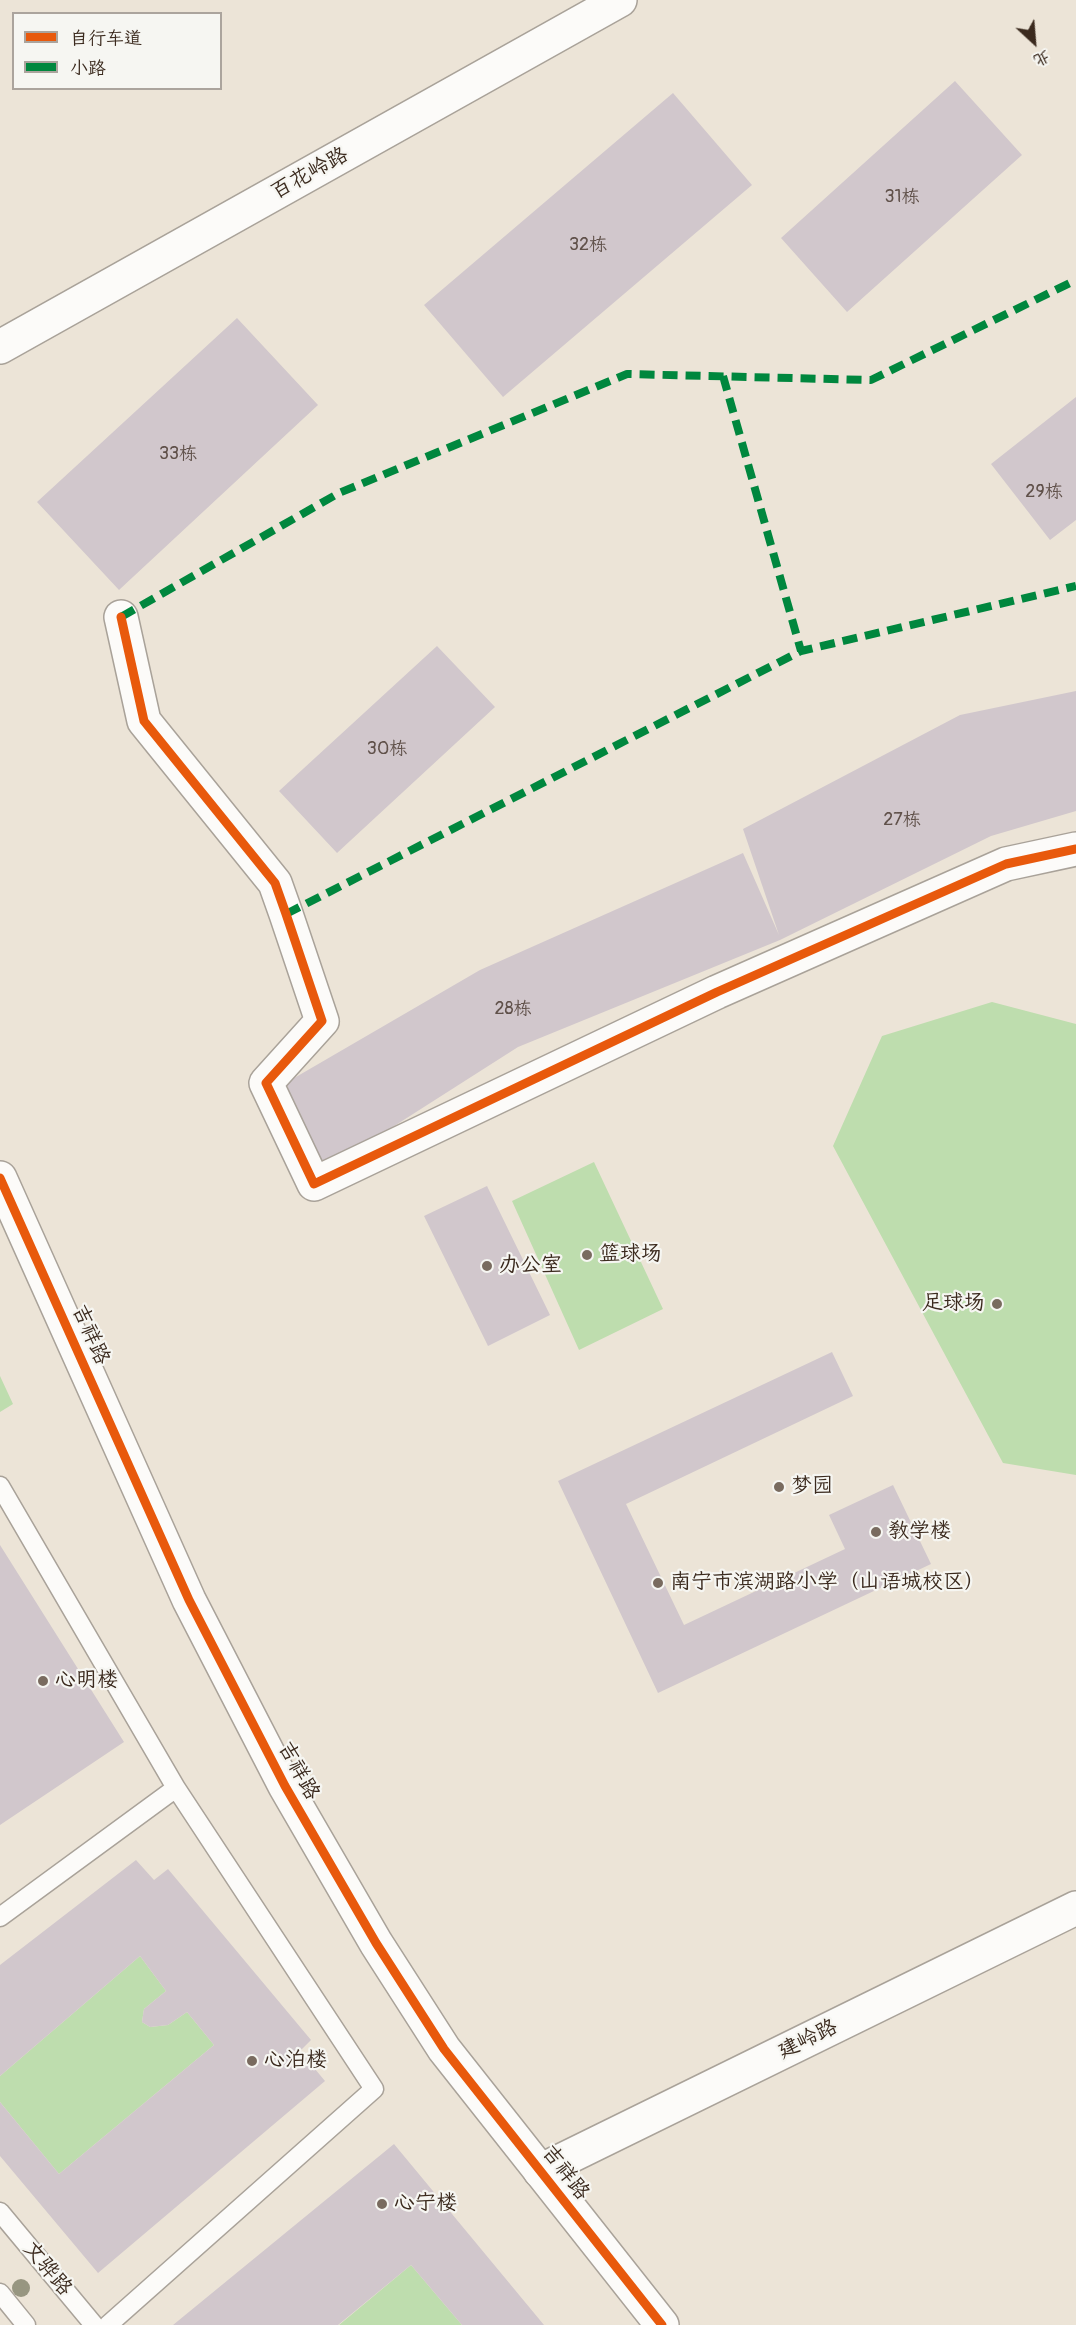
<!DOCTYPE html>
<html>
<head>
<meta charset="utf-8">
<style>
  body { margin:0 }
  #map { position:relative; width:1076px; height:2325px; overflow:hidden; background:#ece4d7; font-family:Pangolin,"LXGW WenKai TC",sans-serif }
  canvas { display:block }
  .legend { position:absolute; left:12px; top:12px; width:210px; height:78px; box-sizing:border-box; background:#f6f6f2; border:2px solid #aba49d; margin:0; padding:8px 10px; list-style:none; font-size:18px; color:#3b2a1e }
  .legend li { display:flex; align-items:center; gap:12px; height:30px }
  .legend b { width:30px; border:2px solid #aba49d }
  .north { position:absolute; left:1004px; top:12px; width:60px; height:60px; -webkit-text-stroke:4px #f6f6f2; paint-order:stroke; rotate:154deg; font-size:16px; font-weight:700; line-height:24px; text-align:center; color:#3b2a1e }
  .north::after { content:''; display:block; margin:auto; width:21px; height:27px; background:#3b2a1e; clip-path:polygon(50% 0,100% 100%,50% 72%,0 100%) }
</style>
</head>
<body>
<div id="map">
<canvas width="1076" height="2325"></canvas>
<ul class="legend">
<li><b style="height:8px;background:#e8590c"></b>自行车道</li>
<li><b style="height:8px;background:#00873e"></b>小路</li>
</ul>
<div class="north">北</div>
</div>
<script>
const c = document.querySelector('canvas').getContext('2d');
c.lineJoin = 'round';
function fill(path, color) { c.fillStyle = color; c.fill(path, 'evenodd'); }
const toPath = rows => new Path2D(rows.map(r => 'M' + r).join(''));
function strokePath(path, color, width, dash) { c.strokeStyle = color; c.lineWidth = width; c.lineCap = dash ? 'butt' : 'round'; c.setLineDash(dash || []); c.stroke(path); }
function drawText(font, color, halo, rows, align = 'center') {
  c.font = font + ' Pangolin,"LXGW WenKai TC",sans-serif'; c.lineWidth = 4.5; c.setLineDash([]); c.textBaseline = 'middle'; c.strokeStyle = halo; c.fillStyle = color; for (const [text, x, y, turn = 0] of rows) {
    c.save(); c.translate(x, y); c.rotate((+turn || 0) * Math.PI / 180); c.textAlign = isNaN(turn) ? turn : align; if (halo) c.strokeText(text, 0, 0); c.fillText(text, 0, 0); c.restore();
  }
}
const green = toPath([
  [992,1002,1076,1024,1076,1475,1003,1463,833,1146,882,1036],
  [594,1162,663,1309,579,1350,512,1201],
  [0,1376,13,1404,0,1412],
  [140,1956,166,1991,144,2009,142,2022,150,2027,168,2025,187,2012,214,2045,59,2174,0,2102,0,2076],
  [411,2265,462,2325,339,2325]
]);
const building = toPath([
  [955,81,1022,155,847,312,781,238],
  [673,93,752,185,503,397,424,305],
  [237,318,318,405,119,590,37,502],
  [1076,397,1076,520,1050,540,991,464],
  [437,646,495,707,337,853,279,791],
  [1076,691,1076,811,991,836,780,940,518,1047,319,1174,277,1088,480,970,743,853,779,935,743,829,960,715],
  [487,1186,550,1315,488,1346,424,1216],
  [832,1352,853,1396,626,1504,684,1625,845,1549,829,1515,893,1485,931,1564,658,1693,558,1481],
  [0,1545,124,1742,0,1825],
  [136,1860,154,1880,168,1869,311,2040,300,2051,325,2081,98,2273,0,2156,0,2102,59,2174,214,2045,187,2012,168,2025,150,2027,142,2022,144,2009,166,1991,140,1956,0,2076,0,1965],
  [394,2144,544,2325,462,2325,411,2265,338,2325,173,2325]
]);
const lane = toPath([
  [0,1486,176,1788],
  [0,1917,176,1788,374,2089,108,2325],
  [0,2212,94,2325],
  [0,2293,26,2325]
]);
const street = toPath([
  [121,617,144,721,275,883,286,914,322,1021,266,1083,314,1184,717,992,1006,864,1076,849],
  [540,2171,1076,1908]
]);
const secondary = toPath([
  [0,347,620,0],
  [0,1178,189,1600,285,1786,376,1943,444,2049,662,2325]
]);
const quiet = toPath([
  [723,376,801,651],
  [121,617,339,493,627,374,871,380,1076,280],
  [286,914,801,651,1076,586]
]);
const cycleway = toPath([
  [121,617,144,721,275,883,286,914,322,1021,266,1083,314,1184,717,992,1006,864,1076,849],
  [0,1178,189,1600,285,1786,376,1943,444,2049,662,2325]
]);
const trees = [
  [21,2288]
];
const markers = [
  [587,1255,6,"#796b5f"],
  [487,1266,6,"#796b5f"],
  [997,1304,6,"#796b5f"],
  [779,1487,6,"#796b5f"],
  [876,1532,6,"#796b5f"],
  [658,1583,6,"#796b5f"],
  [43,1681,6,"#796b5f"],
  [252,2061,6,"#796b5f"],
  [382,2204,6,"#796b5f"]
];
const numberNames = [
  ["31栋",902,197],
  ["32栋",588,245],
  ["33栋",178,454],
  ["29栋",1044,492],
  ["30栋",387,749],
  ["27栋",902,820],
  ["28栋",513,1009]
];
const streetNames = [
  ["百花岭路",310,174,-29],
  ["吉祥路",90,1335,66],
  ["吉祥路",298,1771,61],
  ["建岭路",808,2040,-26],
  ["吉祥路",565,2173,52],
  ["文骅路",47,2269,50]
];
const poiNames = [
  ["篮球场",599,1255],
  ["办公室",499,1266],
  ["足球场",985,1304,"right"],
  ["梦园",791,1487],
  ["教学楼",888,1532],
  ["南宁市滨湖路小学（山语城校区）",670,1583],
  ["心明楼",55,1681],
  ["心泊楼",264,2061],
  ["心宁楼",394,2204]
];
fill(green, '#beddae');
fill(building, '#d1c7cc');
strokePath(lane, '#a9a299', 21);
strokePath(street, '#a9a299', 36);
strokePath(secondary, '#a9a299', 36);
strokePath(lane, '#fcfbf9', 18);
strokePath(street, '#fcfbf9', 33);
strokePath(secondary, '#fcfbf9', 33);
strokePath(quiet, '#00873e', 8, [15, 8]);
strokePath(cycleway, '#e8590c', 9);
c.fillStyle = '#979681';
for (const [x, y] of trees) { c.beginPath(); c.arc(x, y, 9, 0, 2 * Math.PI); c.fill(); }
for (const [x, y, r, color] of markers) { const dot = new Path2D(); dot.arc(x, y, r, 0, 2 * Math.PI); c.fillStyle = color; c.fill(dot); strokePath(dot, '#f6f6f2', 2); }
drawText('18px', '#60514a', null, numberNames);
drawText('21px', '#3b2a1e', '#f6f6f2', streetNames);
drawText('21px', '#3b2a1e', '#f6f6f2', poiNames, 'left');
</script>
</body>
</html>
